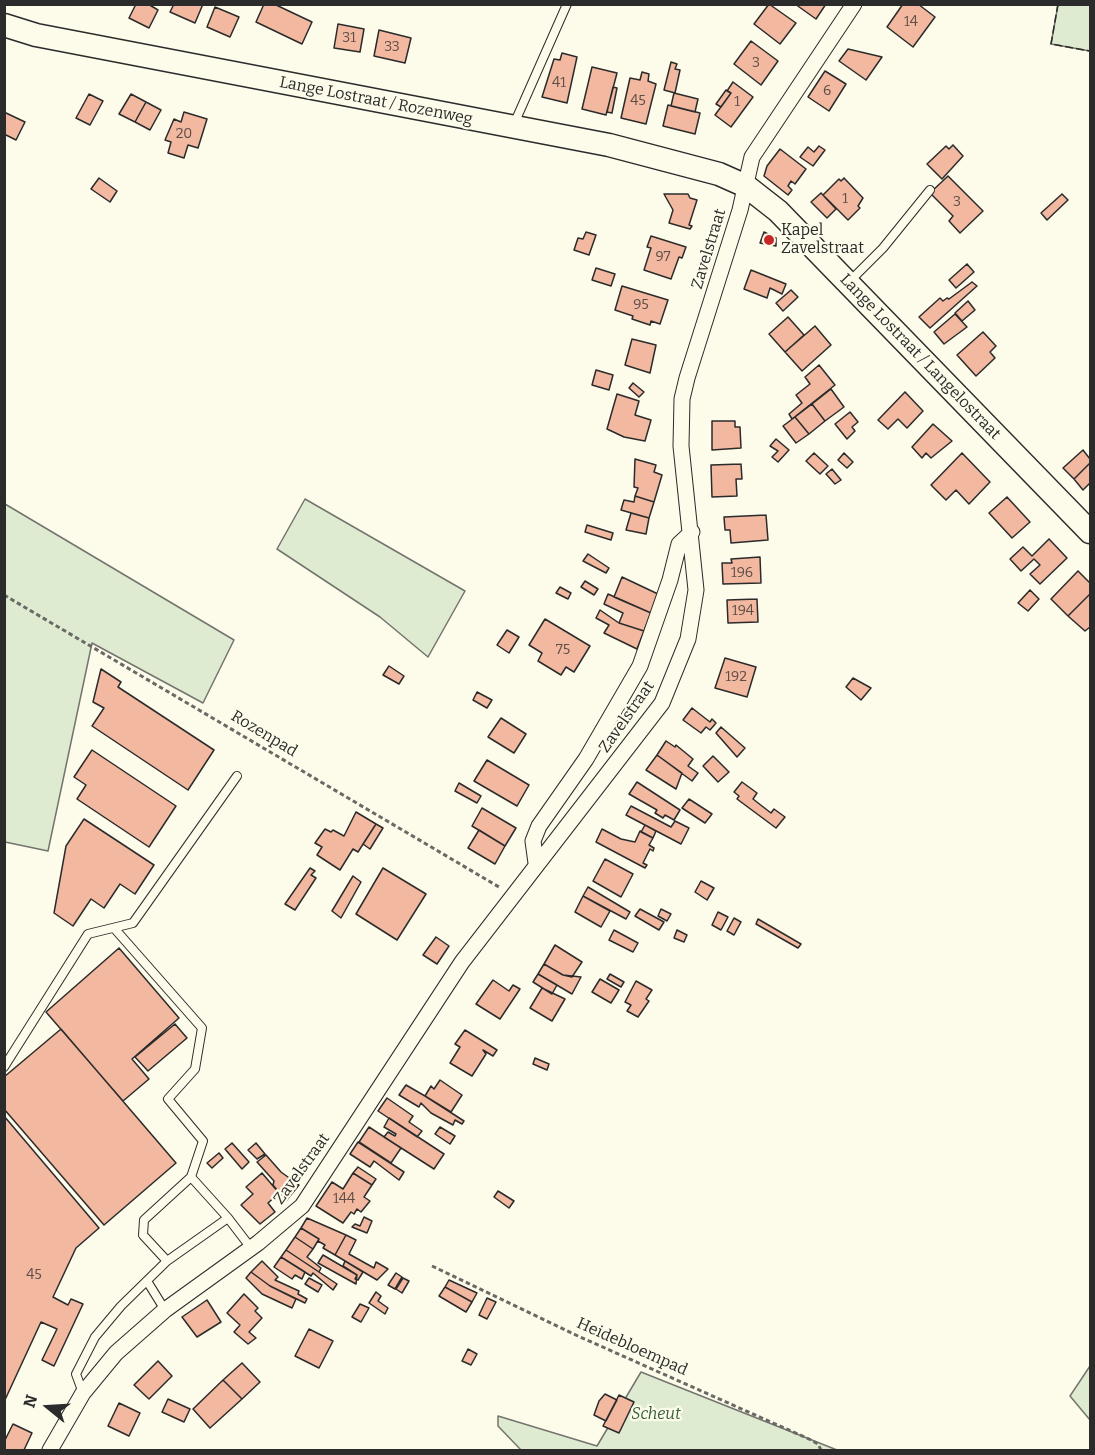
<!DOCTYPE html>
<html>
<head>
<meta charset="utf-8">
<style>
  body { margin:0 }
  #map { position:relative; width:1095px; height:1455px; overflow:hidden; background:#fdfbea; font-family:Bitter,serif }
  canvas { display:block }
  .frame { position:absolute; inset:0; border:6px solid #2b2b2b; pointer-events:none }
  .north { position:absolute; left:18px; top:1377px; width:60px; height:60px; -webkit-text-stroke:4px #fdfbea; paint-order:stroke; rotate:288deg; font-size:16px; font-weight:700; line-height:24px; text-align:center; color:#2b2b2b }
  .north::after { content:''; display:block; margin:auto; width:21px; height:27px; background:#2b2b2b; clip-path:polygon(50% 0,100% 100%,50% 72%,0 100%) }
</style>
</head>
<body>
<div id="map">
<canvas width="1095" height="1455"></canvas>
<div class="frame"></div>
<div class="north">N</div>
</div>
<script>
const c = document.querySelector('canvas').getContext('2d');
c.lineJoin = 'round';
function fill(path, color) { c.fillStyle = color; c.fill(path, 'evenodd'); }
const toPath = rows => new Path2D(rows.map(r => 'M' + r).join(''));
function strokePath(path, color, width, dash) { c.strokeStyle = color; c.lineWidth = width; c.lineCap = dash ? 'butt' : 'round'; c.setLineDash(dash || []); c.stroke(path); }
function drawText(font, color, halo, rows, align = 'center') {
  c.font = font + ' Bitter,serif'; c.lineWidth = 4.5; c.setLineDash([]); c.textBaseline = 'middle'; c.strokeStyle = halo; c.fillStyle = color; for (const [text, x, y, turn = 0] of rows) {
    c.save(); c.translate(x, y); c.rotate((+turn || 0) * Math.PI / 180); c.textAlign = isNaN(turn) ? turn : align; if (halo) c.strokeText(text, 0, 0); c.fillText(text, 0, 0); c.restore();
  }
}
const green = toPath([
  [1058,5,1090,5,1090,51,1051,44,1058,5],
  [305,499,465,591,428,657,380,617,277,549,305,499],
  [5,504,234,640,203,703,92,643,48,851,5,842,5,504],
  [1090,1366,1090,1420,1070,1396,1090,1366],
  [641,1372,837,1450,521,1450,498,1426,498,1416,597,1446,641,1372]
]);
const building = toPath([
  [136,4,148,4,158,10,149,28,129,18,136,4],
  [174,4,203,4,195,23,170,12,174,4],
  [264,4,274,4,312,22,302,44,256,22,264,4],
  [769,4,796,23,780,44,754,24,769,4],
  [795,4,826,4,816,19,795,4],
  [903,4,918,4,935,17,913,47,887,27,903,4],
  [215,7,239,17,230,37,207,27,215,7],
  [338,24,364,29,360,52,334,48,338,24],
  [379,30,411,38,405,63,374,56,379,30],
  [751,41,778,61,761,85,734,64,751,41],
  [848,49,882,57,866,80,839,61,848,49],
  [562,53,577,57,567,103,542,97,554,59,560,60,562,53],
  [671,62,677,64,675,69,680,70,675,93,664,90,671,62],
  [592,67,617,73,606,115,582,109,592,67],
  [825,71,846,84,829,111,808,97,825,71],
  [642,72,649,74,648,81,656,84,646,124,621,118,630,78,640,80,642,72],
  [733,82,753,97,731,127,715,115,731,93,727,91,733,82],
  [613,87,617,88,612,113,607,112,613,87],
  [726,90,731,93,721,107,716,104,726,90],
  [674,93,698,99,695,112,671,106,674,93],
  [89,94,103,101,90,125,76,118,89,94],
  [131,94,146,102,135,122,119,114,131,94],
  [146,102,161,110,150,130,135,122,146,102],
  [668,105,700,113,695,134,663,126,668,105],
  [4,112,25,122,16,140,4,134,4,112],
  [184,112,207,119,198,148,188,145,184,158,168,153,171,142,165,140,174,119,181,122,184,112],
  [953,145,963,156,942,179,927,164,946,146,949,149,953,145],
  [819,146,825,150,813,166,800,157,808,147,814,152,819,146],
  [780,149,806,169,795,184,791,181,788,186,792,190,788,195,764,176,767,166,780,149],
  [948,176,983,211,960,233,949,221,953,216,930,193,948,176],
  [99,178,117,191,110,202,91,189,99,178],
  [844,178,863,198,858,206,860,208,848,220,823,195,839,179,841,181,844,178],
  [821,193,836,209,827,218,811,202,821,193],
  [664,194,688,194,690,198,697,200,689,225,692,226,690,229,669,223,673,210,664,194],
  [1062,194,1068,200,1047,220,1041,213,1062,194],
  [586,232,596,235,589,255,574,250,578,238,583,239,586,232],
  [764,232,776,238,776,246,760,243,764,232],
  [651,236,686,247,682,258,679,257,671,279,644,270,651,248,647,247,651,236],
  [967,264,974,272,956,288,949,280,967,264],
  [596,268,615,274,611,286,592,280,596,268],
  [751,270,786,284,782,294,770,288,767,298,744,289,751,270],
  [972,282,977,286,930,328,919,317,940,298,943,301,947,298,949,299,972,282],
  [622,286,668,300,660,324,651,321,650,325,632,319,633,316,615,310,622,286],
  [791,290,798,297,783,311,776,303,791,290],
  [968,301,975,310,962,321,955,313,968,301],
  [955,314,967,327,944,344,934,332,955,314],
  [788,317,804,335,785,352,769,334,788,317],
  [815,326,831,345,802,371,785,352,815,326],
  [983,332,996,346,990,352,995,358,976,376,957,355,983,332],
  [632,339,656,345,650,373,625,365,632,339],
  [819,365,835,385,792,419,789,414,802,403,796,395,810,384,805,377,819,365],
  [596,370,613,375,609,390,592,385,596,370],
  [633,383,644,392,639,397,629,388,633,383],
  [831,389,844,407,825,421,812,404,831,389],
  [905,392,923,411,907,428,898,419,888,429,878,420,905,392],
  [617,394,639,401,635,415,651,420,645,441,624,437,607,429,617,394],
  [812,404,825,421,809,434,795,417,812,404],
  [850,412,858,422,852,427,855,431,847,439,835,424,850,412],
  [795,417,809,434,796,443,783,426,795,417],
  [712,421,735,421,735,427,740,427,741,448,712,450,712,421],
  [933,424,952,441,931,458,926,453,922,458,912,447,933,424],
  [776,439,789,450,778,462,772,457,778,451,770,446,776,439],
  [1083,450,1090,459,1090,463,1074,479,1063,468,1083,450],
  [814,453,828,466,820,474,806,461,814,453],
  [844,453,853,462,847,468,838,460,844,453],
  [962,453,990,482,969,504,956,490,946,500,931,485,962,453],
  [635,459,656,465,654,472,662,475,654,502,635,496,638,488,634,487,635,459],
  [1090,463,1090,483,1083,490,1074,479,1090,463],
  [741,464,742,479,736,479,737,496,712,497,711,465,741,464],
  [832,469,841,480,835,484,826,474,832,469],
  [635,496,654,502,649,518,621,510,624,500,634,502,635,496],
  [1007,497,1030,522,1012,538,989,513,1007,497],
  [631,513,649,518,646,534,626,530,631,513],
  [766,515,768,540,731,543,730,530,725,530,724,517,766,515],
  [587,525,613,533,611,540,585,532,587,525],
  [1049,539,1067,558,1040,584,1030,574,1040,565,1034,559,1021,571,1010,559,1023,547,1032,556,1049,539],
  [588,554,609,568,606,573,583,561,588,554],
  [760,557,761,583,723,584,722,563,732,563,731,559,760,557],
  [1078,571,1090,583,1090,594,1068,616,1051,599,1078,571],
  [622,577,658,594,651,613,614,597,622,577],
  [585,581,598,589,594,595,581,587,585,581],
  [560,587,571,593,568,599,556,593,560,587],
  [1030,590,1039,599,1028,611,1018,603,1030,590],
  [608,594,651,613,644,631,619,623,623,613,604,604,608,594],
  [1090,594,1090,627,1085,631,1068,616,1090,594],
  [757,599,758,622,728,623,727,600,757,599],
  [600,610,619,623,644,631,637,649,604,633,609,625,596,618,600,610],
  [545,619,590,646,574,672,566,667,561,675,538,661,542,653,529,645,545,619],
  [507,630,519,637,509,653,497,645,507,630],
  [725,658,756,667,747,697,715,688,725,658],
  [389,666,404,676,399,684,383,675,389,666],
  [101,669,121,682,118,687,214,750,188,790,92,726,104,708,93,702,101,669],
  [853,678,871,688,861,700,846,687,853,678],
  [477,692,492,700,487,708,473,700,477,692],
  [692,708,710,722,712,719,716,723,710,730,706,727,701,733,683,720,692,708],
  [501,718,526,734,514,753,488,737,501,718],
  [721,727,745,748,737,757,716,733,721,727],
  [666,741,675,747,676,745,693,759,688,766,698,773,692,781,657,755,666,741],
  [92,750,176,806,149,847,77,799,86,785,74,777,92,750],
  [657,755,682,773,676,789,646,770,657,755],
  [713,756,729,772,718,782,703,766,713,756],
  [487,760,529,785,517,806,474,781,487,760],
  [637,782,680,810,674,820,665,815,663,818,655,813,657,810,629,794,637,782],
  [742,782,757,793,753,799,771,813,774,809,785,817,776,828,737,799,739,796,734,792,742,782],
  [459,783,481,796,477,803,455,791,459,783],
  [689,799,712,814,705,823,682,808,689,799],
  [631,806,671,827,675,821,689,828,681,844,626,815,631,806],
  [482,808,516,828,505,846,472,826,482,808],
  [356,812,376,824,358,852,353,849,340,870,317,855,322,847,315,843,325,829,331,832,333,830,344,836,356,812],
  [84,819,154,865,135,894,120,884,104,908,91,899,73,926,54,913,66,846,84,819],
  [376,824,383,828,370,849,363,844,376,824],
  [645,825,656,831,653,838,641,832,645,825],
  [602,829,621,839,635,842,640,831,653,838,649,845,654,848,653,851,650,849,643,863,647,865,645,868,596,842,602,829],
  [479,830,505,846,495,864,468,848,479,830],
  [605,859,633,874,621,897,593,881,605,859],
  [310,868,315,871,311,875,316,878,295,910,285,904,310,868],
  [383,868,426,894,397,940,356,914,383,868],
  [353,876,361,882,341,918,332,911,353,876],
  [701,881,714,888,707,900,695,892,701,881],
  [588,887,630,912,626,919,583,896,588,887],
  [583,896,610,911,601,927,575,912,583,896],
  [640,909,664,922,659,930,635,916,640,909],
  [661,909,671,914,667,921,658,916,661,909],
  [718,912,728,917,721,930,712,925,718,912],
  [734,918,741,922,734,935,727,931,734,918],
  [758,919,801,944,798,948,756,924,758,919],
  [614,930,638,943,633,952,609,940,614,930],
  [677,930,687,935,684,942,674,938,677,930],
  [436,937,449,946,437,964,423,955,436,937],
  [555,945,582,962,572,977,563,975,544,964,555,945],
  [119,948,179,1018,132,1059,149,1079,123,1101,46,1012,119,948],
  [544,964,563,975,581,977,572,994,538,974,544,964],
  [538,974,557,985,552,994,533,982,538,974],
  [610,974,624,982,621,987,607,979,610,974],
  [600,979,619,990,611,1003,592,992,600,979],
  [493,980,509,991,513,985,520,989,500,1019,476,1004,493,980],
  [636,981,652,990,646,999,649,1001,638,1017,627,1011,631,1005,625,1002,636,981],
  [542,988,565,999,552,1021,530,1008,542,988],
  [175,1024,187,1038,148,1071,135,1057,175,1024],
  [61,1029,176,1163,104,1225,4,1109,4,1077,61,1029],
  [465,1030,497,1050,493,1056,483,1050,486,1054,472,1076,450,1063,460,1047,455,1044,465,1030],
  [535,1058,549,1064,547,1070,533,1064,535,1058],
  [440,1080,462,1095,451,1112,425,1096,431,1086,434,1089,440,1080],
  [406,1085,425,1096,464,1121,462,1124,455,1120,453,1125,431,1113,421,1103,419,1107,399,1095,406,1085],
  [387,1098,413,1116,409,1122,422,1131,417,1137,378,1111,387,1098],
  [4,1116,99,1228,76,1248,53,1297,68,1305,71,1299,83,1304,54,1366,42,1360,57,1329,41,1322,4,1402,4,1116],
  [389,1118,444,1154,434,1169,384,1137,388,1132,395,1136,396,1134,384,1127,389,1118],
  [369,1127,401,1148,391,1163,359,1142,369,1127],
  [440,1127,455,1136,450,1144,435,1134,440,1127],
  [358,1142,404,1172,399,1180,374,1161,370,1167,350,1154,358,1142],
  [232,1143,249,1162,242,1169,225,1149,232,1143],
  [256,1143,265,1154,257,1159,248,1150,256,1143],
  [219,1153,223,1158,212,1168,207,1163,219,1153],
  [266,1155,281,1172,299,1185,286,1201,273,1185,274,1181,257,1162,266,1155],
  [358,1167,376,1179,372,1185,353,1173,358,1167],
  [262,1173,279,1193,268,1203,275,1212,260,1224,241,1205,253,1194,246,1187,262,1173],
  [353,1173,372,1185,364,1197,370,1201,361,1212,357,1209,354,1214,351,1212,343,1223,316,1206,332,1182,343,1189,353,1173],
  [498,1191,514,1201,509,1208,494,1197,498,1191],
  [364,1217,372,1221,367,1233,352,1227,355,1224,360,1226,364,1217],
  [307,1218,346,1235,335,1255,323,1248,325,1245,318,1241,319,1239,301,1228,307,1218],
  [301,1228,319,1239,313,1249,295,1237,301,1228],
  [346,1235,356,1240,349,1254,374,1268,376,1262,388,1269,377,1280,335,1255,346,1235],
  [295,1237,313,1249,307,1257,321,1268,319,1272,286,1250,295,1237],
  [286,1250,337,1284,333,1290,313,1273,311,1276,281,1257,286,1250],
  [323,1255,357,1275,356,1284,318,1263,323,1255],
  [281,1257,305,1272,302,1279,295,1275,292,1279,274,1267,281,1257],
  [262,1261,278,1277,275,1280,299,1291,298,1294,307,1299,305,1303,270,1286,251,1272,262,1261],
  [345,1261,363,1272,358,1280,355,1279,357,1275,343,1266,345,1261],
  [251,1272,270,1286,296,1299,292,1308,262,1294,246,1278,251,1272],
  [396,1273,402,1277,395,1289,388,1285,396,1273],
  [309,1278,322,1285,318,1292,305,1284,309,1278],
  [403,1278,409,1281,402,1293,396,1289,403,1278],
  [449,1280,477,1293,472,1302,445,1287,449,1280],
  [445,1287,472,1302,466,1312,439,1296,445,1287],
  [376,1292,381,1296,378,1301,388,1308,385,1314,369,1303,376,1292],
  [244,1294,258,1308,255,1311,262,1318,249,1332,256,1338,248,1344,234,1332,240,1325,227,1313,244,1294],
  [487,1298,496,1302,487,1319,479,1315,487,1298],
  [207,1300,221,1322,197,1337,182,1317,207,1300],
  [360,1304,369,1308,361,1322,352,1317,360,1304],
  [309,1329,333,1341,319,1368,295,1356,309,1329],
  [468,1349,477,1354,471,1365,462,1361,468,1349],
  [158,1361,172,1376,149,1399,134,1385,158,1361],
  [242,1363,260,1382,242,1399,223,1380,242,1363],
  [223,1380,242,1399,210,1428,193,1409,223,1380],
  [605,1394,617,1400,606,1421,594,1415,599,1401,605,1394],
  [619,1395,634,1402,619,1433,603,1426,619,1395],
  [168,1399,190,1409,184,1422,162,1412,168,1399],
  [119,1403,140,1413,129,1436,108,1426,119,1403],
  [13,1424,32,1433,24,1450,4,1450,4,1442,13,1424]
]);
const path = toPath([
  [4,595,499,887],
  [432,1266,578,1336,809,1439,818,1444,821,1450]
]);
const lane = toPath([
  [514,124,567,4],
  [850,281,883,248,930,190],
  [114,928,202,1028,195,1069,168,1099,203,1141,191,1177,228,1218,251,1248],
  [4,1067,88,934,133,923,237,776],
  [191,1177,144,1220,143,1235,167,1261,228,1218],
  [147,1281,165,1310],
  [83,1393,76,1374,95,1337,121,1306,167,1261]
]);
const street = toPath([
  [536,863,533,841,539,826,586,759,640,666,670,580,679,544,692,532],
  [50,1450,83,1393,116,1353,165,1310,258,1243,302,1206,462,962,662,703,688,639,696,590,681,446,682,399,687,378,740,210,752,157,854,4]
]);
const secondary = toPath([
  [4,25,36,35,609,145,719,174,746,186,778,211,1090,532]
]);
const fence = toPath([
  [1058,4,1051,44,1090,51]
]);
const markers = [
  [769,240,6,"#c62828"]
];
const numberNames = [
  ["14",911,22],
  ["31",349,38],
  ["33",392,47],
  ["3",756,63],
  ["41",559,83],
  ["6",827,91],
  ["45",638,101],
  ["1",737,102],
  ["20",184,134],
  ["1",845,199],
  ["3",957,202],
  ["97",663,257],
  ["95",641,305],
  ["196",742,573],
  ["194",743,611],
  ["75",563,650],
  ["192",736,677],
  ["144",344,1199],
  ["45",34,1275]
];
const streetNames = [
  ["Lange Lostraat / Rozenweg",376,101,11],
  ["Zavelstraat",709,249,-73],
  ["Lange Lostraat / Langelostraat",920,357,46],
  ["Zavelstraat",627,717,-55],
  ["Rozenpad",264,734,31],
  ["Zavelstraat",302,1169,-54],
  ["Heidebloempad",632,1347,24]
];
const poiNames = [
  ["Kapel",781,231],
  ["Zavelstraat",781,249]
];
const parkNames = [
  ["Scheut",656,1415]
];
fill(green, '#deebd1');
strokePath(green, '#74746e', 1.5);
fill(building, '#f2b8a0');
strokePath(building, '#2b2b2b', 1.5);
strokePath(lane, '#2b2b2b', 10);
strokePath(street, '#2b2b2b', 17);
strokePath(secondary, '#2b2b2b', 25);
strokePath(path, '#6a6964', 3, [4.5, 3]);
strokePath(lane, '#fdfbea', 8);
strokePath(street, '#fdfbea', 15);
strokePath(secondary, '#fdfbea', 22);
strokePath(fence, '#2b2b2b', 1.5, [8, 3]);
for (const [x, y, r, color] of markers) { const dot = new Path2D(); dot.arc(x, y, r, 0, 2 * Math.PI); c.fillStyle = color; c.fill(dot); strokePath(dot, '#fdfbea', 2); }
drawText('14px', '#5d4e48', null, numberNames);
drawText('16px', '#2b2b2b', '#fdfbea', streetNames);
drawText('16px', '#2b2b2b', '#fdfbea', poiNames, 'left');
drawText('italic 16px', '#34623c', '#fdfbea', parkNames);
</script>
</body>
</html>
